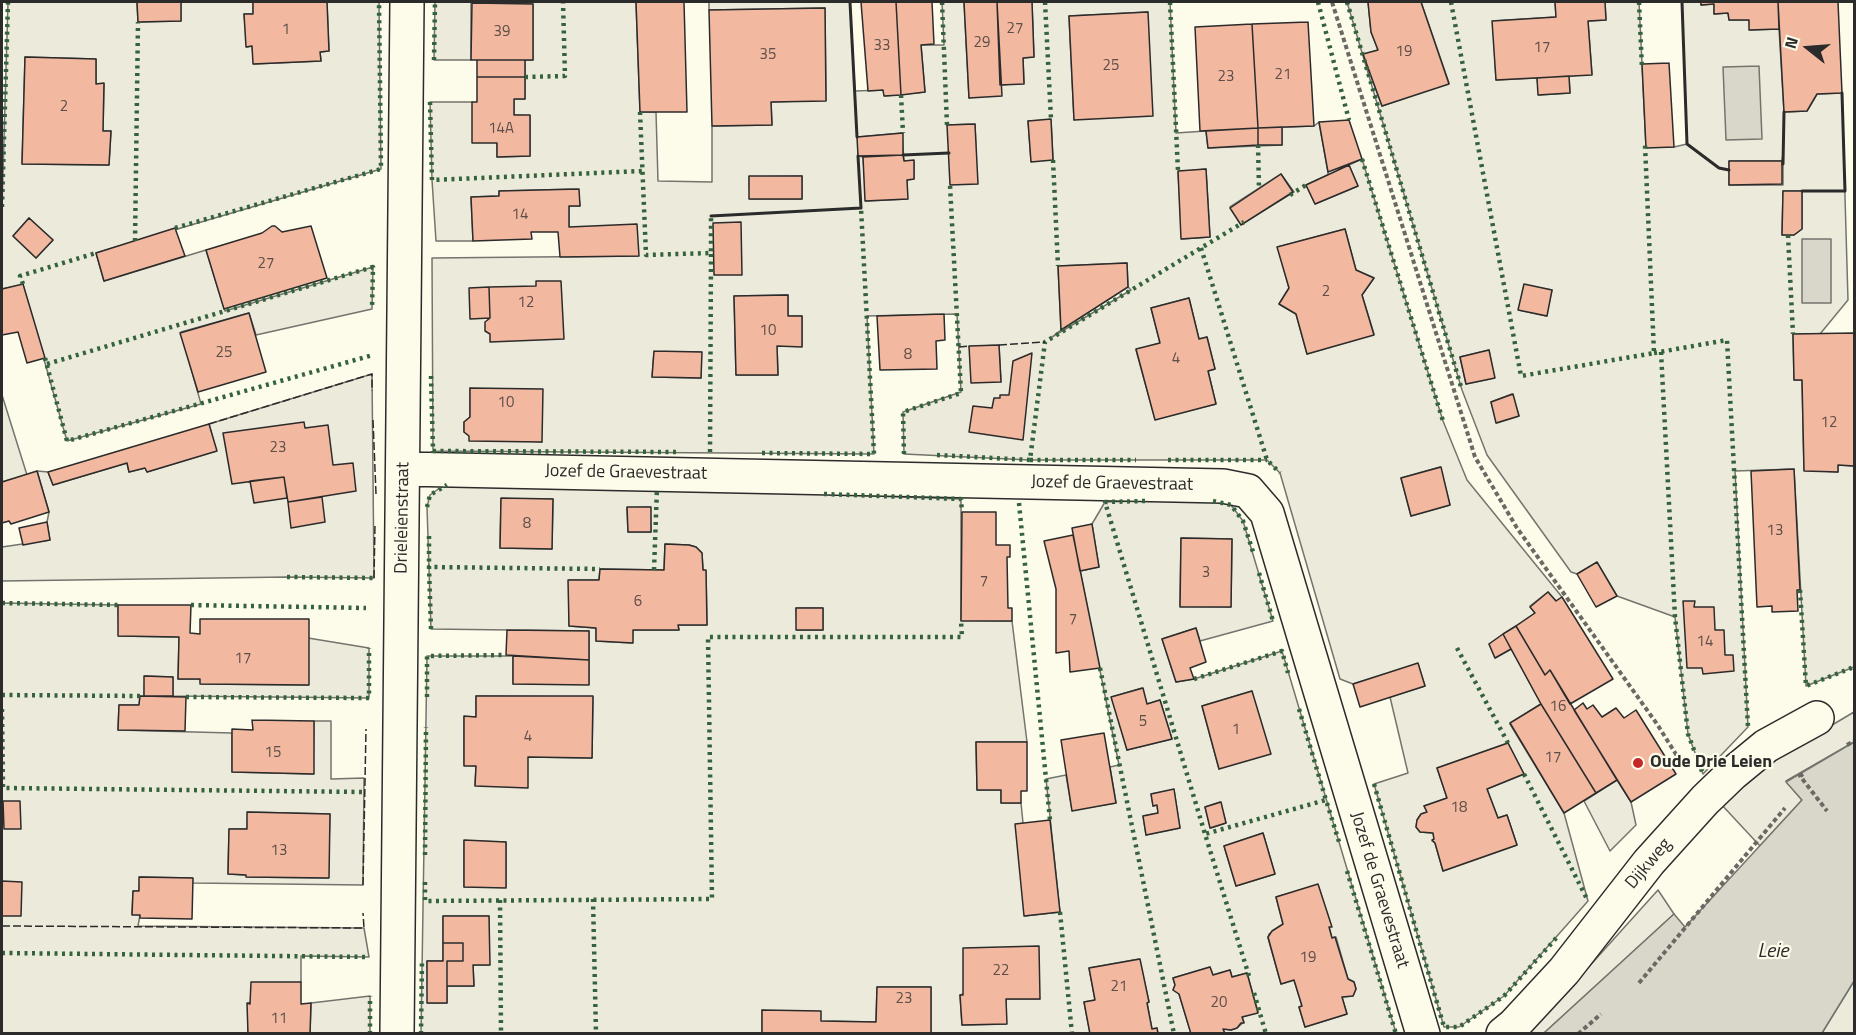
<!DOCTYPE html>
<html>
<head>
<meta charset="utf-8">
<style>
  body { margin:0 }
  #map { position:relative; width:1856px; height:1035px; overflow:hidden; background:#fdfbea; font-family:"Titillium Web",sans-serif }
  canvas { display:block }
  .frame { position:absolute; inset:0; border:3px solid #2b2b2b; pointer-events:none }
  .north { position:absolute; left:1778px; top:18px; width:60px; height:60px; -webkit-text-stroke:4px #fdfbea; paint-order:stroke; rotate:287deg; font-size:16px; font-weight:700; line-height:24px; text-align:center; color:#2b2b2b }
  .north::after { content:''; display:block; margin:auto; width:21px; height:27px; background:#2b2b2b; clip-path:polygon(50% 0,100% 100%,50% 72%,0 100%) }
</style>
</head>
<body>
<div id="map">
<canvas width="1856" height="1035"></canvas>
<div class="frame"></div>
<div class="north">N</div>
</div>
<script>
const c = document.querySelector('canvas').getContext('2d');
c.lineJoin = 'round';
function fill(path, color) { c.fillStyle = color; c.fill(path, 'evenodd'); }
const toPath = rows => new Path2D(rows.map(r => 'M' + r).join(''));
function strokePath(path, color, width, dash) { c.strokeStyle = color; c.lineWidth = width; c.lineCap = dash ? 'butt' : 'round'; c.setLineDash(dash || []); c.stroke(path); }
function drawText(font, color, halo, rows, align = 'center') {
  c.font = font + ' "Titillium Web",sans-serif'; c.lineWidth = 4.5; c.setLineDash([]); c.textBaseline = 'middle'; c.strokeStyle = halo; c.fillStyle = color; for (const [text, x, y, turn = 0] of rows) {
    c.save(); c.translate(x, y); c.rotate((+turn || 0) * Math.PI / 180); c.textAlign = isNaN(turn) ? turn : align; if (halo) c.strokeText(text, 0, 0); c.fillText(text, 0, 0); c.restore();
  }
}
const green = toPath([
  [8,2,137,2,138,22,181,21,181,2,253,2,253,14,244,14,247,47,252,46,254,64,321,61,320,52,329,51,327,2,318,2,379,2,381,169,96,253,104,281,206,250,225,311,373,267,372,309,256,335,249,313,181,332,201,404,67,441,23,285,2,289,2,207,8,2],
  [25,57,96,59,96,84,104,84,103,131,111,131,109,165,22,164,25,57],
  [29,218,53,240,36,258,13,236,29,218],
  [435,2,471,2,471,60,434,60,435,2],
  [498,2,636,2,640,112,656,112,658,181,712,182,712,126,772,125,771,102,826,100,825,8,709,10,709,2,850,2,855,91,883,90,885,96,925,92,921,45,944,45,942,2,964,2,969,98,1000,85,1024,83,1023,58,1034,57,1032,2,1170,2,1176,133,1206,131,1208,148,1282,145,1282,127,1314,126,1319,122,1328,172,1328,175,1306,185,1315,204,1358,186,1349,165,1362,159,1443,421,1467,480,1562,597,1556,601,1548,592,1530,606,1535,613,1489,644,1495,658,1511,649,1541,704,1510,724,1564,813,1588,901,1504,996,1459,1027,1444,1027,1374,784,1408,773,1390,697,1425,686,1418,664,1353,684,1340,679,1280,473,1267,460,1030,460,904,454,903,412,961,392,957,314,867,316,874,454,433,451,432,258,638,256,569,227,569,206,580,206,578,189,499,191,499,196,471,197,473,241,436,241,432,180,430,102,472,102,497,143,497,157,530,156,530,116,514,115,514,99,525,99,525,60,533,60,533,4,498,3,498,2],
  [1148,12,1074,120,1069,16,1148,12],
  [1051,120,1053,159,1031,161,1028,121,1051,120],
  [975,124,977,184,947,125,975,124],
  [902,133,904,161,914,161,914,179,907,180,907,199,866,201,863,157,858,156,858,137,902,133],
  [1206,169,1210,237,1182,239,1178,172,1206,169],
  [1281,174,1294,192,1241,224,1230,207,1281,174],
  [802,176,802,199,750,199,749,177,802,176],
  [1345,229,1356,270,1374,278,1362,295,1374,334,1307,354,1296,314,1279,304,1289,288,1278,247,1345,229],
  [1127,263,1128,287,1131,290,1052,337,1061,330,1058,266,1127,263],
  [788,295,788,316,802,316,802,346,777,346,778,375,736,375,734,296,788,295],
  [1189,298,1199,339,1207,337,1215,369,1208,371,1216,404,1155,419,1136,350,1160,343,1151,308,1189,298],
  [999,345,1001,382,969,347,999,345],
  [654,352,701,352,701,378,652,377,654,352],
  [470,388,542,442,469,436,464,432,464,422,470,417,470,388],
  [1440,467,1450,505,1411,516,1401,478,1440,467],
  [1508,743,1524,774,1487,789,1498,818,1507,815,1517,845,1443,871,1435,843,1432,841,1434,839,1433,833,1420,832,1416,827,1417,820,1421,814,1427,812,1424,806,1447,798,1437,768,1508,743],
  [1347,2,1368,2,1371,32,1378,50,1363,55,1382,106,1449,83,1421,2,1555,2,1556,17,1493,21,1496,80,1537,78,1539,95,1570,93,1569,76,1592,74,1588,21,1606,20,1605,2,1639,2,1646,147,1674,147,1687,144,1682,2,1701,2,1701,5,1714,4,1714,14,1728,13,1729,20,1749,20,1750,30,1779,29,1784,112,1807,111,1817,94,1842,93,1848,300,1820,334,1793,334,1794,380,1802,380,1804,470,1838,472,1838,465,1854,466,1854,667,1806,686,1794,469,1735,471,1748,727,1703,774,1688,734,1675,617,1617,596,1597,563,1577,574,1571,572,1487,455,1462,390,1347,2],
  [1783,153,1783,185,1729,185,1729,161,1782,161,1783,153],
  [1783,191,1802,191,1802,229,1794,235,1782,235,1783,191],
  [1524,285,1552,290,1546,316,1519,310,1524,285],
  [1489,350,1494,378,1466,384,1460,357,1489,350],
  [1512,394,1519,416,1497,423,1491,402,1512,394],
  [372,374,374,578,287,577,2,581,2,547,50,540,47,522,49,512,37,471,48,472,53,485,127,463,129,472,145,468,147,472,216,451,209,424,372,374],
  [2,395,27,475,2,482,2,395],
  [471,482,961,499,961,620,1012,621,1027,742,976,742,977,790,1001,790,1001,803,1021,803,1023,823,1025,916,1060,912,1046,779,1066,775,1072,810,1116,803,1110,767,1119,765,1080,571,1099,567,1092,524,1105,502,1204,499,1231,505,1243,521,1273,621,1200,641,1196,628,1162,639,1176,682,1194,679,1282,651,1396,1033,1225,1033,1223,1029,1231,1030,1237,1028,1244,1022,1242,1017,1258,1012,1247,973,1232,977,1230,970,1213,975,1210,967,1173,978,1175,985,1173,990,1179,994,1191,1033,1158,1033,1157,1028,1152,1029,1147,1003,1149,1002,1139,959,1089,968,1095,1000,1084,1002,1090,1033,931,1033,931,987,877,987,876,1022,821,1021,762,1010,762,1033,421,1034,427,656,513,656,513,684,589,684,589,631,431,629,427,507,430,495,444,485,471,482],
  [501,499,553,499,552,549,500,548,501,499],
  [650,507,651,532,628,532,627,508,650,507],
  [1181,538,1232,539,1231,607,1180,606,1181,538],
  [665,544,689,545,696,547,702,553,703,570,706,571,707,625,678,625,679,630,633,630,632,643,596,641,596,628,569,626,569,580,599,580,600,569,664,570,665,544],
  [796,608,823,608,823,630,797,630,796,608],
  [1142,688,1147,704,1160,700,1172,739,1127,750,1112,697,1142,688],
  [1252,691,1219,769,1202,706,1252,691],
  [476,696,593,697,592,758,528,757,475,785,476,766,464,765,464,717,476,717,476,696],
  [1174,790,1180,828,1146,835,1143,816,1158,813,1157,805,1153,806,1151,794,1174,790],
  [1220,802,1226,823,1211,828,1205,807,1220,802],
  [1263,833,1275,874,1236,886,1224,846,1263,833],
  [464,841,506,842,506,887,464,887,464,841],
  [1318,885,1331,926,1329,927,1332,938,1336,937,1348,979,1354,982,1356,989,1353,996,1342,997,1347,1014,1305,1027,1299,1007,1302,1006,1294,980,1281,984,1268,938,1269,934,1283,924,1276,897,1318,885],
  [443,916,489,916,489,965,473,965,474,986,447,986,447,1003,428,1003,427,961,443,961,443,916],
  [963,994,1040,999,1006,999,1006,1024,962,1025,960,995,963,994],
  [2,603,118,605,119,636,179,637,178,679,200,679,201,684,308,685,308,638,369,648,369,698,173,696,173,677,145,676,144,696,140,696,139,705,119,705,118,730,232,733,232,772,313,774,314,721,331,721,331,779,364,778,363,885,193,883,192,878,140,877,139,891,133,891,132,914,140,915,138,926,364,928,369,957,301,956,301,982,248,1003,248,1033,2,1034,2,603],
  [248,812,330,814,328,878,247,877,246,875,228,874,229,829,247,829,248,812],
  [1854,712,1854,742,1786,781,1802,800,1760,846,1720,803,1785,753,1854,712],
  [1617,780,1631,802,1636,825,1610,851,1584,801,1617,780],
  [1658,890,1674,914,1544,1033,1525,1034,1539,1022,1658,890],
  [1854,981,1854,1033,1822,1033,1854,981],
  [370,996,370,1033,310,1034,311,1003,370,996]
]);
const water = toPath([
  [1759,66,1762,139,1726,140,1723,67,1759,66],
  [1802,239,1831,239,1831,303,1802,303,1802,239],
  [1854,742,1854,981,1822,1033,1544,1033,1674,914,1685,927,1802,800,1786,782,1854,742]
]);
const building = toPath([
  [137,2,181,2,181,21,138,22,137,2],
  [253,2,327,2,329,51,320,52,321,61,253,64,252,46,246,47,244,14,253,14,253,2],
  [636,2,684,2,687,112,640,112,636,2],
  [861,2,896,2,901,95,884,96,883,90,868,91,861,2],
  [896,2,932,2,934,44,921,45,925,92,901,95,896,2],
  [964,2,997,2,1002,96,969,98,964,2],
  [997,2,1032,2,1034,57,1023,58,1024,84,1000,85,997,2],
  [1368,2,1421,2,1449,84,1382,106,1363,54,1378,50,1371,32,1368,2],
  [1555,2,1605,2,1606,20,1588,21,1592,75,1496,80,1492,21,1556,17,1555,2],
  [1701,2,1778,2,1779,29,1749,30,1749,20,1729,20,1728,13,1714,14,1714,4,1701,5,1701,2],
  [1778,2,1838,2,1842,93,1817,94,1807,111,1784,112,1778,2],
  [472,3,533,4,533,60,471,60,472,3],
  [825,8,826,101,771,102,772,125,712,126,709,10,825,8],
  [1148,12,1153,116,1074,120,1069,16,1148,12],
  [1308,22,1314,126,1258,128,1252,24,1308,22],
  [1252,24,1258,128,1200,131,1195,27,1252,24],
  [25,57,96,59,96,84,104,83,103,131,111,131,109,165,22,164,25,57],
  [477,60,525,60,525,77,477,77,477,60],
  [1669,63,1674,147,1646,148,1642,64,1669,63],
  [1569,76,1570,93,1538,95,1537,78,1569,76],
  [477,77,525,77,525,99,514,99,514,115,530,115,530,156,497,157,497,143,472,143,472,102,477,102,477,77],
  [1051,119,1053,160,1031,162,1028,121,1051,119],
  [1349,120,1362,159,1328,172,1319,122,1349,120],
  [975,124,978,184,950,185,947,125,975,124],
  [1282,127,1282,145,1258,145,1258,128,1282,127],
  [1258,128,1258,145,1208,148,1206,131,1258,128],
  [903,133,903,155,858,156,857,137,903,133],
  [903,155,904,161,914,160,914,179,907,180,908,199,865,201,863,157,903,155],
  [1729,161,1782,161,1782,184,1729,185,1729,161],
  [1349,165,1358,186,1315,204,1306,185,1349,165],
  [1206,169,1210,237,1181,239,1178,171,1206,169],
  [1281,174,1293,192,1241,225,1230,208,1281,174],
  [749,176,802,176,802,199,749,199,749,176],
  [579,189,580,206,569,206,569,227,637,224,639,256,560,257,558,232,531,232,532,239,473,241,471,197,499,196,499,191,579,189],
  [1783,191,1802,191,1802,229,1794,235,1782,235,1783,191],
  [29,218,53,240,36,258,13,236,29,218],
  [741,222,742,275,714,275,713,223,741,222],
  [272,226,275,226,282,232,311,226,327,278,224,309,206,250,262,233,272,226],
  [175,228,185,256,104,281,96,253,175,228],
  [1345,229,1356,270,1374,278,1362,295,1374,335,1307,354,1296,314,1279,304,1289,288,1277,247,1345,229],
  [1127,263,1128,287,1061,330,1058,266,1127,263],
  [536,281,561,281,564,339,490,342,490,334,485,331,485,322,490,318,489,287,536,286,536,281],
  [23,284,45,358,27,363,18,332,2,335,2,289,23,284],
  [1524,284,1552,290,1547,316,1518,310,1524,284],
  [489,287,490,318,470,319,469,288,489,287],
  [788,295,788,316,802,316,802,347,777,346,778,375,736,375,734,296,788,295],
  [1189,298,1199,339,1207,337,1215,369,1208,371,1216,404,1155,420,1136,349,1160,343,1151,308,1189,298],
  [249,313,266,372,198,392,180,333,249,313],
  [944,314,945,340,936,341,937,369,880,370,877,316,944,314],
  [1854,333,1854,466,1838,465,1838,472,1804,471,1802,380,1794,380,1793,334,1854,333],
  [999,345,1001,382,971,383,969,346,999,345],
  [1489,350,1495,378,1466,384,1460,357,1489,350],
  [654,351,702,352,701,378,652,377,654,351],
  [1032,353,1023,440,969,432,973,406,992,408,994,398,1000,398,1000,395,1009,395,1013,361,1032,353],
  [470,388,543,389,542,442,469,441,469,436,464,432,464,422,470,417,470,388],
  [1513,394,1519,416,1496,423,1491,402,1513,394],
  [304,422,305,428,328,425,333,465,353,463,356,491,288,502,284,477,232,484,223,433,304,422],
  [209,424,217,451,147,472,145,468,129,472,127,463,53,485,48,472,209,424],
  [1441,467,1450,505,1411,516,1401,478,1441,467],
  [1794,469,1800,590,1797,590,1798,611,1772,612,1772,606,1757,607,1751,471,1794,469],
  [37,471,49,512,11,524,9,521,2,523,2,482,37,471],
  [284,477,287,498,254,503,250,481,284,477],
  [322,497,325,522,291,528,288,502,322,497],
  [501,498,553,499,552,549,500,548,501,498],
  [627,507,651,507,651,532,628,532,627,507],
  [962,512,996,512,996,545,1010,545,1010,557,1007,557,1008,608,1012,608,1012,621,961,621,962,512],
  [47,522,50,540,23,545,19,528,47,522],
  [1092,524,1099,567,1080,571,1072,528,1092,524],
  [1073,535,1100,668,1070,672,1069,651,1056,653,1056,589,1044,541,1073,535],
  [1181,538,1232,539,1231,607,1180,607,1181,538],
  [665,544,689,545,696,547,702,553,703,570,706,570,707,625,678,625,679,630,633,630,633,643,596,641,596,628,569,626,568,580,599,580,600,569,664,570,665,544],
  [1597,562,1617,596,1596,607,1577,574,1597,562],
  [1548,592,1556,601,1562,597,1613,679,1570,704,1550,670,1545,675,1516,626,1535,613,1530,607,1548,592],
  [1683,601,1695,601,1694,607,1714,607,1715,630,1724,630,1725,655,1733,655,1734,671,1703,674,1702,668,1687,668,1683,601],
  [118,605,191,605,190,633,200,634,200,619,309,619,309,685,200,684,200,679,178,679,179,637,118,636,118,605],
  [796,608,823,608,823,630,796,630,796,608],
  [1516,626,1545,675,1550,670,1617,780,1596,793,1541,704,1503,634,1516,626],
  [1196,628,1206,662,1190,668,1194,679,1176,682,1162,639,1196,628],
  [507,630,589,631,589,660,506,655,507,630],
  [1503,634,1511,649,1495,658,1489,644,1503,634],
  [513,656,589,660,589,685,513,684,513,656],
  [1418,663,1425,686,1360,707,1353,684,1418,663],
  [144,676,173,677,173,696,144,696,144,676],
  [1143,688,1147,704,1160,700,1172,739,1127,750,1111,697,1143,688],
  [1252,691,1271,754,1219,769,1202,706,1252,691],
  [140,696,186,697,185,731,118,730,119,705,139,705,140,696],
  [476,696,593,696,592,758,528,757,528,788,475,786,476,766,464,766,464,716,476,717,476,696],
  [1583,703,1587,709,1593,705,1602,717,1616,708,1624,718,1636,710,1676,774,1631,802,1574,710,1583,703],
  [1541,704,1596,793,1564,813,1510,723,1541,704],
  [252,720,314,721,314,774,232,772,232,729,253,730,252,720],
  [1104,733,1116,803,1072,811,1061,740,1104,733],
  [976,742,1027,742,1027,791,1021,791,1021,803,1001,803,1001,790,977,790,976,742],
  [1508,743,1524,774,1487,789,1498,818,1507,815,1517,845,1443,871,1435,843,1432,840,1434,839,1433,833,1420,832,1416,827,1417,820,1421,814,1427,812,1424,806,1447,798,1437,768,1508,743],
  [1174,789,1180,828,1146,835,1143,816,1158,813,1157,805,1153,806,1151,794,1174,789],
  [3,801,20,801,21,829,4,829,3,801],
  [1221,802,1226,823,1210,828,1205,807,1221,802],
  [247,812,330,814,329,878,246,877,246,875,228,874,229,829,247,829,247,812],
  [1050,820,1060,912,1024,916,1015,824,1050,820],
  [1263,833,1275,874,1236,886,1224,846,1263,833],
  [464,840,506,842,506,888,464,887,464,840],
  [139,877,193,878,192,919,140,918,140,915,132,915,133,891,139,891,139,877],
  [2,881,22,882,21,916,2,916,2,881],
  [1318,884,1332,927,1329,927,1332,938,1335,937,1348,979,1354,982,1356,989,1353,996,1342,997,1347,1014,1305,1027,1299,1007,1302,1006,1294,980,1281,984,1268,937,1272,931,1283,924,1276,897,1318,884],
  [443,916,489,916,490,965,473,965,474,986,447,986,447,961,463,961,463,943,443,943,443,916],
  [443,943,463,943,463,961,447,961,447,1003,427,1003,427,961,443,961,443,943],
  [1039,946,1040,999,1006,999,1007,1024,962,1025,960,995,963,995,963,948,1039,946],
  [1140,959,1149,1002,1147,1003,1152,1029,1157,1028,1158,1034,1090,1034,1084,1002,1095,1000,1089,968,1140,959],
  [1210,967,1213,975,1230,970,1232,977,1247,973,1258,1013,1242,1017,1244,1023,1241,1023,1237,1028,1231,1030,1223,1029,1225,1034,1191,1034,1179,994,1173,990,1175,985,1173,978,1210,967],
  [251,982,301,982,301,1004,311,1003,310,1034,248,1034,247,1003,250,1004,251,982],
  [877,987,931,987,931,1034,762,1034,762,1010,821,1011,821,1021,876,1022,877,987]
]);
const path = toPath([
  [1332,2,1475,457,1517,528,1657,724,1684,767],
  [1847,745,1854,741],
  [1803,774,1800,776,1827,811],
  [1639,983,1785,808],
  [1578,1034,1601,1014]
]);
const minor = toPath([
  [404,469,1223,486,1248,491,1267,513,1423,1034],
  [397,1034,407,2],
  [1503,1034,1514,1025,1564,971,1649,862,1705,800,1732,774,1766,746,1817,718]
]);
const hedge = toPath([
  [942,2,947,125],
  [1045,2,1051,119],
  [1170,2,1178,171],
  [1318,2,1349,120],
  [1347,2,1462,390],
  [1451,2,1521,376,1654,353,1645,145],
  [1639,2,1642,68],
  [434,60,435,2],
  [525,77,565,76,563,2],
  [901,95,903,133],
  [430,102,432,180,642,171],
  [640,112,646,255,711,253,711,216],
  [1258,145,1259,188],
  [1362,159,1443,421],
  [1053,160,1058,266],
  [1290,195,1306,185],
  [2,207,8,2],
  [175,228,381,169,379,2],
  [1788,235,1793,334],
  [135,241,138,22],
  [1201,248,1267,460,1280,473],
  [23,284,20,276,96,253],
  [1661,352,1675,617,1688,734,1703,774],
  [1654,353,1727,340,1748,727],
  [45,358,67,441,373,355],
  [47,364,373,267,372,309],
  [431,376,433,451,677,452],
  [710,452,711,253],
  [762,453,874,454,861,208],
  [904,454,903,412,961,393,950,185],
  [937,455,1030,460,1045,342,1244,222],
  [1030,460,1136,460],
  [1168,460,1267,460],
  [824,494,961,499,962,512],
  [1145,501,1105,502,1205,834],
  [1213,501,1231,505,1243,521,1254,555],
  [1019,503,1050,820],
  [427,507,430,495,447,485],
  [429,536,429,567],
  [654,570,657,488],
  [1259,573,1273,621],
  [287,577,374,578],
  [1800,590,1806,686,1854,667],
  [2,603,118,605],
  [191,605,366,608],
  [431,629,429,567,600,569],
  [1457,648,1508,743],
  [1100,668,1174,1034],
  [1194,679,1282,651,1288,673],
  [2,695,140,696],
  [186,697,369,698,369,648],
  [427,697,427,656,506,655],
  [2,709,3,788,364,792],
  [1299,709,1326,800],
  [1524,774,1588,901],
  [1374,784,1444,1027,1459,1027,1504,996,1559,935],
  [425,855,426,727],
  [1347,871,1396,1034],
  [425,882,425,901,712,899,708,637,962,637,961,621],
  [593,899,596,1034],
  [500,900,501,1034],
  [1060,912,1072,1034],
  [2,953,369,957],
  [1249,976,1205,834,1326,800,1340,845],
  [1254,993,1266,1034],
  [370,1034,370,996],
  [421,1034,422,959]
]);
const fence = toPath([
  [999,345,1045,342],
  [959,347,969,346],
  [373,420,376,494],
  [209,424,372,374,372,391],
  [374,578,375,524],
  [363,885,366,729],
  [2,926,364,928,363,913]
]);
const wall = toPath([
  [850,2,857,137],
  [1682,2,1687,144,1719,168,1729,170],
  [903,155,949,153],
  [1783,164,1784,112],
  [1802,191,1845,191,1842,93],
  [711,216,861,208,858,156]
]);
const markers = [
  [1638,763,6,"#c62828"]
];
const numberNames = [
  ["27",1015,29],
  ["1",286,30],
  ["39",502,32],
  ["29",982,43],
  ["33",882,46],
  ["17",1542,48],
  ["19",1404,52],
  ["35",768,55],
  ["25",1111,66],
  ["21",1283,75],
  ["23",1226,77],
  ["2",64,107],
  ["14A",501,129],
  ["14",520,215],
  ["27",266,264],
  ["2",1326,292],
  ["12",526,303],
  ["10",768,331],
  ["25",224,353],
  ["8",908,355],
  ["4",1176,359],
  ["10",506,403],
  ["12",1829,423],
  ["23",278,448],
  ["8",527,524],
  ["13",1775,531],
  ["3",1206,573],
  ["7",984,582],
  ["6",638,602],
  ["7",1073,620],
  ["14",1705,642],
  ["17",243,659],
  ["16",1558,707],
  ["5",1143,722],
  ["1",1236,730],
  ["4",528,737],
  ["15",273,753],
  ["17",1553,758],
  ["18",1459,808],
  ["13",279,851],
  ["19",1308,958],
  ["22",1001,971],
  ["21",1119,987],
  ["23",904,999],
  ["20",1219,1003],
  ["11",279,1019]
];
const streetNames = [
  ["Jozef de Graevestraat",626,473,1],
  ["Jozef de Graevestraat",1112,484,1],
  ["Drieleienstraat",403,518,-89],
  ["Dijkweg",1649,864,-50],
  ["Jozef de Graevestraat",1379,890,73]
];
const poiNames = [
  ["Oude Drie Leien",1650,763]
];
const waterNames = [
  ["Leie",1773,952]
];
fill(green, '#ecebdb');
strokePath(green, '#74746e', 1.5);
fill(water, '#d8d7c9');
strokePath(water, '#74746e', 1.5);
fill(building, '#f2b8a0');
strokePath(building, '#2b2b2b', 1.5);
strokePath(minor, '#2b2b2b', 36);
strokePath(path, '#6a6964', 4, [4.5, 3]);
strokePath(minor, '#fdfbea', 33);
strokePath(hedge, '#34623c', 4.5, [3, 4.5]);
strokePath(fence, '#2b2b2b', 1.5, [8, 3]);
strokePath(wall, '#2b2b2b', 3);
for (const [x, y, r, color] of markers) { const dot = new Path2D(); dot.arc(x, y, r, 0, 2 * Math.PI); c.fillStyle = color; c.fill(dot); strokePath(dot, '#fdfbea', 2); }
drawText('15px', '#5d4e48', null, numberNames);
drawText('18px', '#2b2b2b', '#fdfbea', streetNames);
drawText('bold 18px', '#2b2b2b', '#fdfbea', poiNames, 'left');
drawText('italic 20px', '#2b2b2b', '#fdfbea', waterNames);
</script>
</body>
</html>
